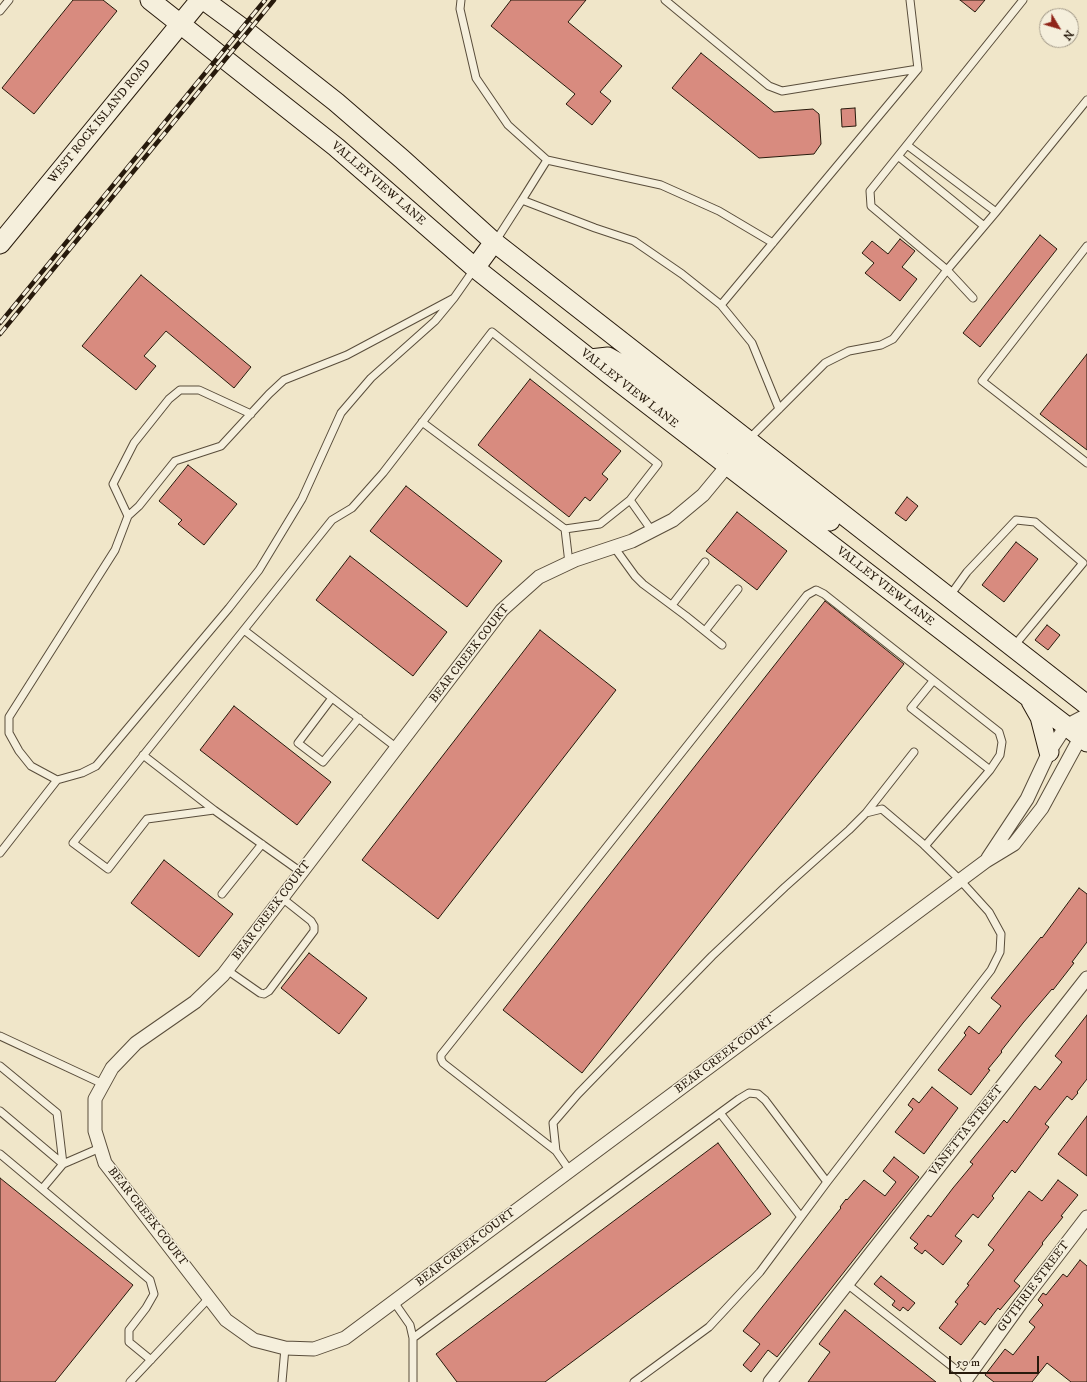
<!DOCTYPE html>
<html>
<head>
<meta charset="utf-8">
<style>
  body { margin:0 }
  #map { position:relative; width:1087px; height:1382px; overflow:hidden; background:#f0e6c9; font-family:"IM FELL DW Pica",serif }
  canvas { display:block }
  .north { position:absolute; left:1039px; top:8px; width:40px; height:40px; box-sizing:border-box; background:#f5efdc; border:1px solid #a39a89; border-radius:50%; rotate:128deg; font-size:11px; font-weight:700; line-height:16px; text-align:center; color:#271a0c }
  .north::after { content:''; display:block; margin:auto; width:14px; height:18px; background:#8f2418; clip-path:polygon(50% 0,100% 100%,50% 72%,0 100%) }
  .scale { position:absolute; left:949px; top:1356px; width:90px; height:18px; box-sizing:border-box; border:2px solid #271a0c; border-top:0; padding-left:5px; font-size:12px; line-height:14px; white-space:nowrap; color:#271a0c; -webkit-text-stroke:3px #f5efdc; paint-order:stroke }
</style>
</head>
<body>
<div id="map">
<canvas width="1087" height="1382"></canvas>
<div class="north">N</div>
<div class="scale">50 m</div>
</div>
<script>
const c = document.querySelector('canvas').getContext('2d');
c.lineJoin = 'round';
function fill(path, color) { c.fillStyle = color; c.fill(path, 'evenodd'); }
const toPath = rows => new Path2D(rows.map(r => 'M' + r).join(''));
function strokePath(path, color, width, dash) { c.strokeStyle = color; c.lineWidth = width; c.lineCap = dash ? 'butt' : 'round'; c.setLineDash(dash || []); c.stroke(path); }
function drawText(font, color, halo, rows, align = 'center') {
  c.font = font + ' "IM FELL DW Pica",serif'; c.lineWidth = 3; c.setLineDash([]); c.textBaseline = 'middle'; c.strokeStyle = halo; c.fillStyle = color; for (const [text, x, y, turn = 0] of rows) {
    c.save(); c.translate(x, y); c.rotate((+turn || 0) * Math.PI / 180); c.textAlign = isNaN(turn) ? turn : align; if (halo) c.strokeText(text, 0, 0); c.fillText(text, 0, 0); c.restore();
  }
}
const building = toPath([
  [73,0,103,0,117,11,34,114,2,88,73,0],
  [511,0,586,0,568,22,622,66,600,92,611,101,592,125,566,104,575,94,491,26,511,0],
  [960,0,985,0,975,12,960,0],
  [701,53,774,112,813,109,819,114,821,144,814,154,759,158,672,88,701,53],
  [855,108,856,126,842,127,841,109,855,108],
  [1040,235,1057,249,980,347,963,333,1040,235],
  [900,239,915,251,902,267,917,279,900,301,865,273,874,263,862,253,872,241,888,254,900,239],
  [141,275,251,367,234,388,166,331,144,356,156,366,136,390,82,346,141,275],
  [1087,354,1087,450,1040,414,1087,354],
  [530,379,621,451,602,474,608,479,590,501,585,497,569,517,478,445,530,379],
  [188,465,237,504,204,545,178,524,182,520,159,501,188,465],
  [406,486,502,561,467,607,370,531,406,486],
  [907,497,918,506,906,521,895,513,907,497],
  [737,512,787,551,757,590,706,551,737,512],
  [1016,542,1038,559,1004,602,982,585,1016,542],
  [350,556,447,632,413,676,316,600,350,556],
  [825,601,904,664,582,1073,503,1010,825,601],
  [1047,625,1060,635,1048,650,1035,640,1047,625],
  [540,630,616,690,438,919,362,860,540,630],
  [234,706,331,782,297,825,200,750,234,706],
  [164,860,233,914,199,957,131,903,164,860],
  [1079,888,1087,894,1087,942,1072,962,1074,963,1053,990,1052,989,1023,1023,1001,1051,1002,1052,988,1069,990,1070,971,1095,938,1070,966,1035,964,1033,969,1026,979,1034,1001,1006,991,998,1041,937,1042,938,1079,888],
  [309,953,367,998,339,1034,281,988,309,953],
  [1087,1015,1087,1079,1077,1092,1078,1093,1072,1100,1067,1096,1045,1124,1049,1127,1015,1173,1012,1170,992,1196,994,1198,978,1218,973,1214,955,1236,962,1241,943,1265,925,1250,922,1254,914,1248,918,1244,910,1238,928,1215,931,1217,953,1188,973,1164,970,1162,1004,1120,1007,1123,1035,1086,1040,1090,1062,1062,1055,1056,1087,1015],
  [932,1087,958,1108,924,1154,895,1132,913,1109,908,1105,913,1098,919,1103,932,1087],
  [1087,1116,1087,1176,1058,1154,1087,1116],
  [718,1143,771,1214,545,1382,457,1382,436,1354,718,1143],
  [894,1157,919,1177,777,1357,768,1350,751,1372,743,1365,760,1344,743,1331,841,1208,840,1207,846,1199,847,1200,864,1180,885,1196,896,1182,883,1171,894,1157],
  [0,1178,133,1285,55,1382,0,1382,0,1178],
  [1058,1180,1078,1195,1061,1216,1063,1217,1042,1243,1043,1244,1014,1281,1020,1286,1000,1310,998,1308,985,1325,980,1321,961,1345,939,1328,958,1304,955,1302,969,1285,967,1284,994,1250,988,1245,1029,1191,1042,1201,1058,1180],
  [1080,1260,1087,1266,1087,1382,1071,1382,1047,1363,1032,1382,994,1382,985,1375,1005,1349,1013,1355,1035,1327,1029,1322,1043,1305,1038,1300,1043,1293,1046,1295,1063,1274,1067,1277,1080,1260],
  [881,1276,915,1303,908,1311,903,1307,900,1311,892,1305,895,1301,874,1284,881,1276],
  [845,1310,889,1345,936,1382,808,1382,830,1352,819,1344,845,1310]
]);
const service = toPath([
  [461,0,460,9,476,78,508,125,547,160,522,200],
  [665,0,769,86,782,91,918,69],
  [0,11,9,0],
  [907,145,996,212],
  [898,156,984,226],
  [547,160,661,185,719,211,773,243],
  [495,242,522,200,595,228,634,241,682,274,721,305,752,343,779,409],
  [1087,246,982,381,1087,463],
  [454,298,347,355,284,380,269,394,221,446,175,461,139,506,128,516,115,550,9,717,9,733,19,751,31,766,57,780,82,773,96,766,229,608,259,570,302,499,341,413,371,378,435,321,454,298,475,268],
  [973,298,947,270,871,206,870,191,1023,0],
  [721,305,918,69,910,0],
  [422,422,565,529],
  [748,440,825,363,849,351,881,345,893,339,947,270,996,212,1087,100],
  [128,516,113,484,134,443,169,399,180,390,199,390,251,414],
  [614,547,635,576,643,584,686,616,722,645],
  [569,563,565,529,600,524,630,500],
  [949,597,967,572,1016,520,1035,522,1083,563,1014,646],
  [672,605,705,562],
  [244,630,397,748],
  [705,631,738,589],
  [933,681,911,708,990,770],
  [332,698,298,743,323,762,359,718],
  [143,755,214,810],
  [866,813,914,752],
  [0,853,57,780],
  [301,872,214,810,147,819,108,869,73,843,332,520,352,508,383,473,492,332,658,464,630,500,652,531],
  [222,894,262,844],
  [227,970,260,993,264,994,269,991,314,931,314,926,311,921,282,898],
  [0,1036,103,1084],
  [0,1066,57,1113,63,1164],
  [0,1111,63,1164],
  [720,1113,801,1217],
  [100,1148,63,1164,42,1189,150,1280,154,1294,146,1308,129,1330,129,1342,151,1360],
  [556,1151,443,1063,441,1059,441,1055,807,595,816,590,824,594,999,732,1002,742,1000,755,990,770,925,846],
  [0,1154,42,1189],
  [570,1171,556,1151,553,1123,578,1094,712,956,785,887,849,830,866,813,882,809,922,843,960,880,989,912,1001,934,1000,952,991,970,827,1182,760,1272,709,1327,634,1382],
  [847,1284,968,1379],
  [394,1302,410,1325,413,1338,413,1382],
  [413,1338,739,1099,749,1093,758,1094,765,1100,827,1182],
  [130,1382,209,1298],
  [282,1382,285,1348]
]);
const minor = toPath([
  [732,460,703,495,673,520,632,541,575,560,539,577,502,610,223,975,195,1002,136,1043,112,1068,95,1099,95,1131,105,1163,226,1320,254,1340,285,1348,314,1349,345,1338,986,861,1014,844,1042,808,1087,725],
  [988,858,1027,799,1049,752,1066,726,1087,715],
  [967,1378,1021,1303,1087,1217],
  [770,1382,1087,978]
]);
const secondary = toPath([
  [150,0,336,147,475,268,610,375,1087,742],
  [204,0,242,28,336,102,402,159,494,242,1087,705],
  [0,244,200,0],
  [475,268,494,242],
  [590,359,608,357,626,367,656,388,725,442,735,446,748,440],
  [727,465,741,456,753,461,830,521],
  [1031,701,1040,717,1049,752]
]);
const rail = toPath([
  [0,323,265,0],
  [0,334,274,0]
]);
const streetNames = [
  ["WEST ROCK ISLAND ROAD",100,122,-51],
  ["VALLEY VIEW LANE",378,184,41],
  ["VALLEY VIEW LANE",629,389,38],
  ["VALLEY VIEW LANE",885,587,38],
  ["BEAR CREEK COURT",470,654,-52],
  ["BEAR CREEK COURT",272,911,-53],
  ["BEAR CREEK COURT",725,1055,-37],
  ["VANETTA STREET",967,1131,-52],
  ["BEAR CREEK COURT",147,1217,52],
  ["BEAR CREEK COURT",466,1248,-37],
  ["GUTHRIE STREET",1034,1287,-53]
];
fill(building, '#d88b7f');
strokePath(building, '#271a0c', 1);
strokePath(service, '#594d3b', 9);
strokePath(minor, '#594d3b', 15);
strokePath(secondary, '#271a0c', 21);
strokePath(service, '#f5efdc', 7);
strokePath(minor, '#f5efdc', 13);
strokePath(secondary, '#f5efdc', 19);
strokePath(rail, '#271a0c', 4.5);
strokePath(rail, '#f5efdc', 3, [9]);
drawText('12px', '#271a0c', '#f5efdc', streetNames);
</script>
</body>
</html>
